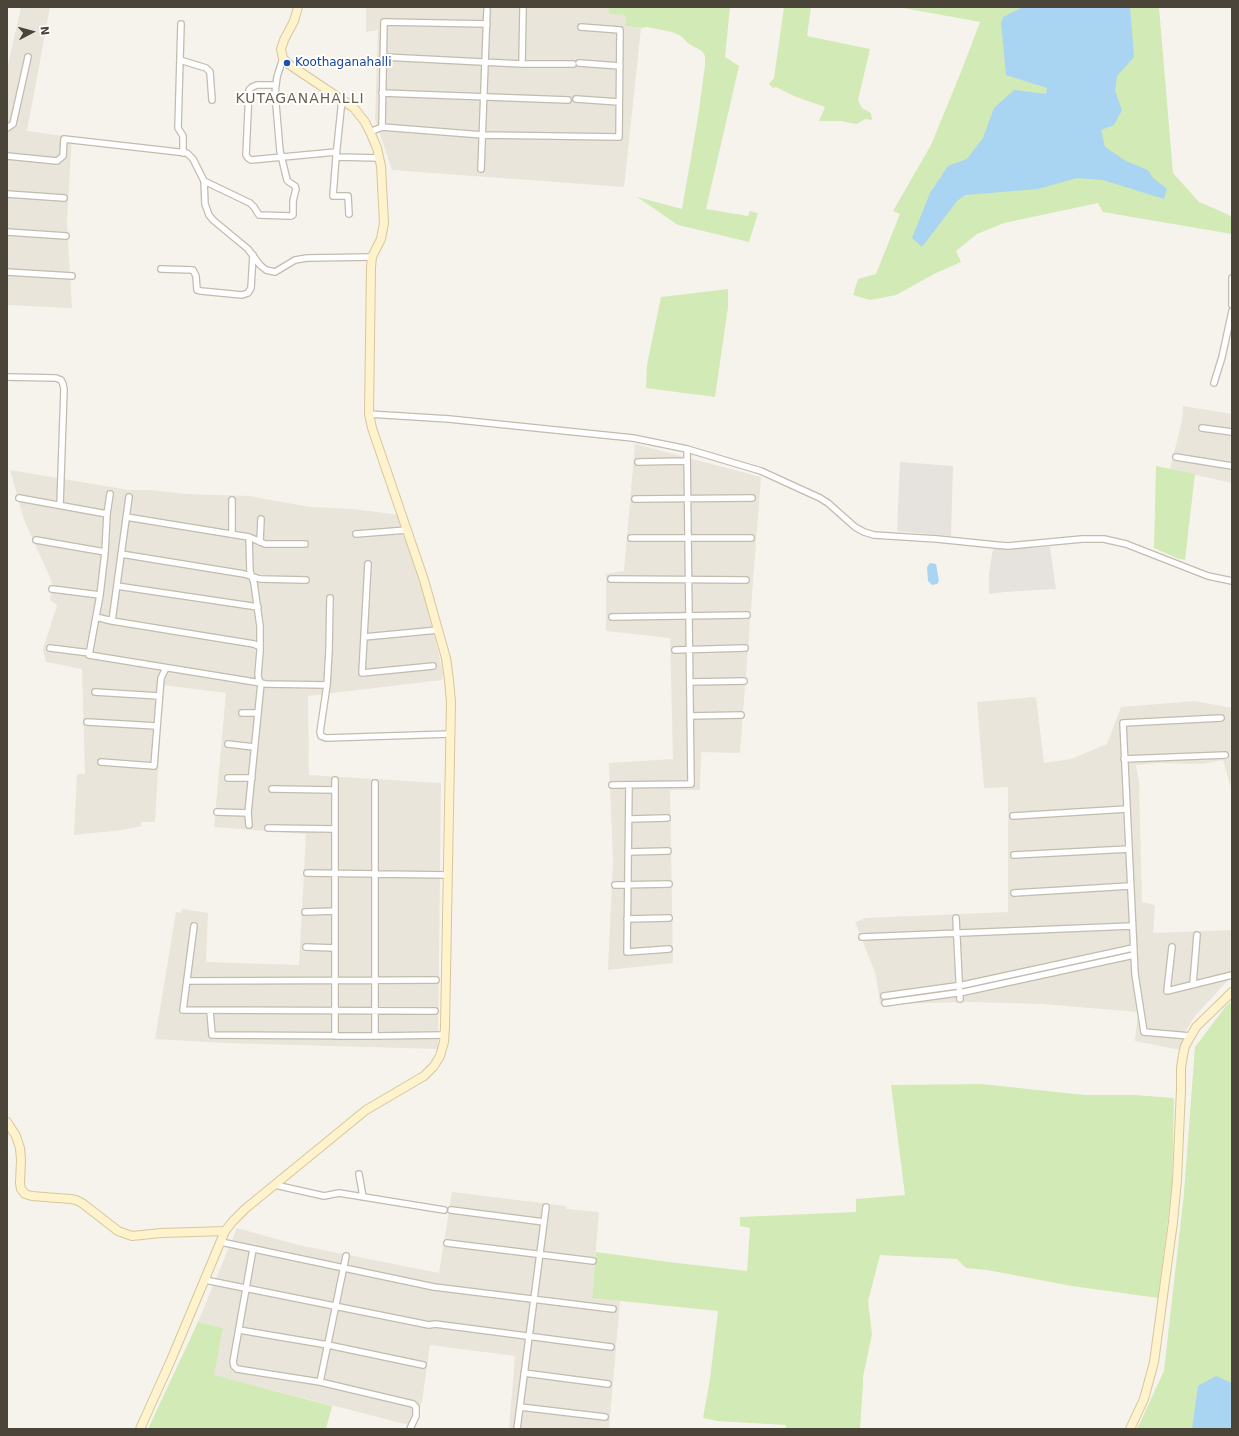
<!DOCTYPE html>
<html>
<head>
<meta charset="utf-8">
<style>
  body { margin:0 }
  #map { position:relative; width:1239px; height:1436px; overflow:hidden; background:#f6f3ec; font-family:"DejaVu Sans",sans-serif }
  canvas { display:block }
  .frame { position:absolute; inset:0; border:8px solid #4b4439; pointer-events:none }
  .north { position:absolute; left:12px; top:12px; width:40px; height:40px; -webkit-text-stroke:3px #fff; paint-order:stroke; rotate:84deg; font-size:11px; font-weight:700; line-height:16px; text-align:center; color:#4b4439 }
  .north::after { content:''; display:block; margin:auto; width:14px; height:18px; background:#4b4439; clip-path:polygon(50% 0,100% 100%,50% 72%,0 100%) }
</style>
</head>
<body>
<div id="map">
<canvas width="1239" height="1436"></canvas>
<div class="frame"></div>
<div class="north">N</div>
</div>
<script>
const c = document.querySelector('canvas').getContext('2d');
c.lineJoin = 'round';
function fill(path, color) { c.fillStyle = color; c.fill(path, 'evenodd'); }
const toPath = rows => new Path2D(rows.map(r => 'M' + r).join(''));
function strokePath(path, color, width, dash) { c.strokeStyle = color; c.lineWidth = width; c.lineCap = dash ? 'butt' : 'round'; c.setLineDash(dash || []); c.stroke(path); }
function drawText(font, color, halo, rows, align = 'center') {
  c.font = font + ' "DejaVu Sans",sans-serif'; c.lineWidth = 4; c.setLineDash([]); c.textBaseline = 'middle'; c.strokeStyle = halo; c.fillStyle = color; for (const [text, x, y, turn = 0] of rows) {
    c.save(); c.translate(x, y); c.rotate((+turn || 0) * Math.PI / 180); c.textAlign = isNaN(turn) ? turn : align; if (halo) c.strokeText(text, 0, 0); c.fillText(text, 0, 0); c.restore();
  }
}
const residential = toPath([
  [21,7,50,7,27,131,72,137,67,221,72,308,7,305,7,69],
  [366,7,608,7,609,14,625,15,626,26,641,28,624,187,392,170,375,119,378,30,366,32],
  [1183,406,1232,414,1232,483,1170,469,1182,421],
  [635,444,761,477,740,753,701,752,700,790,670,790,673,963,608,970,613,858,609,763,673,759,670,638,606,631,606,574,624,571],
  [10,470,129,490,150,490,187,494,249,496,310,507,354,509,399,515,412,553,432,625,443,673,442,680,308,696,309,775,441,783,438,1049,224,1043,155,1039,176,912,181,913,182,909,208,913,206,962,299,965,306,834,214,827,226,693,163,685,155,822,141,822,141,826,122,830,74,835,77,774,85,774,82,669,46,662,43,649,57,605,50,600,52,582,24,520],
  [1036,697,1044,763,1071,759,1107,744,1121,707,1195,701,1232,708,1232,792,1223,760,1202,764,1159,763,1136,765,1139,782,1142,902,1155,905,1153,933,1232,930,1232,976,1194,1017,1186,1031,1181,1050,1135,1041,1138,1012,1042,1004,970,1002,880,1004,876,975,855,922,866,918,1008,912,1008,787,984,788,977,702],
  [452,1192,566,1206,566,1209,599,1212,592,1297,620,1301,609,1429,509,1429,515,1356,430,1345,422,1402,409,1425,213,1375,223,1328,198,1322,237,1228,298,1245,439,1273]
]);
const industrial = toPath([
  [900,462,953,466,951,536,897,531],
  [1050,547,1056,589,1004,592,989,594,989,573,993,549]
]);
const green = toPath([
  [608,7,730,7,725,57,739,66,706,209,748,216,750,211,758,213,749,242,678,225,637,197,682,209,698,117,705,65,705,56,702,51,689,44,681,36,672,32,647,27,641,28,626,26,625,15,609,14],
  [784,7,811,7,807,36,870,49,858,100,862,108,871,113,872,120,865,119,857,124,840,121,819,121,825,107,794,96,776,87,773,88,769,84,774,78],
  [898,7,1159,7,1173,173,1199,202,1229,215,1232,218,1232,234,1103,212,1098,203,1004,223,977,234,956,251,961,262,936,273,896,295,870,300,853,295,858,279,876,274,900,214,893,211,931,145,961,72,980,22],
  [728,289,728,307,715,397,646,388,647,365,661,297],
  [1156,466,1195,474,1185,560,1179,559,1154,548],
  [1232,1001,1232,1429,1137,1429,1164,1371,1184,1193,1195,1047,1226,1006],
  [982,1084,1084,1095,1134,1095,1174,1098,1172,1187,1158,1298,1072,1286,987,1270,966,1268,957,1259,880,1255,868,1301,872,1334,863,1377,863,1385,860,1429,785,1429,786,1425,717,1421,703,1418,710,1379,718,1311,592,1298,596,1252,669,1262,747,1271,750,1228,740,1226,740,1217,856,1212,856,1199,905,1195,891,1085],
  [198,1322,223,1328,214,1375,332,1406,326,1429,148,1429]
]);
const water = toPath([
  [1023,7,1130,7,1134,57,1117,76,1115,91,1122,110,1114,125,1101,130,1105,147,1126,161,1148,170,1153,178,1167,189,1164,199,1103,180,1077,178,1038,189,965,195,957,201,922,247,912,238,930,193,948,166,967,159,983,138,994,108,1014,90,1046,94,1047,88,1006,75,1001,23,1003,17],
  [930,563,936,564,939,581,937,584,932,585,928,581,927,567],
  [1216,1376,1232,1383,1232,1429,1192,1429,1198,1386]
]);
const street = toPath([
  [181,24,178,128,183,136,183,153],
  [384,57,522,64,573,64],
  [180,60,206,68,210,72,212,100],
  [579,63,620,66],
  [522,64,523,9],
  [276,85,257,85,252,87,249,90,246,155,248,158,251,160,336,152],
  [382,93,568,100],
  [342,99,336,157,333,196,348,196,349,214],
  [576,99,619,102],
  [382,127,384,22,487,24],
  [7,128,13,124,28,57],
  [370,132,382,127,483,135,619,137,620,30,581,27],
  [7,156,57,161,63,156,64,139,187,153,193,159,204,181,205,204,209,215,213,220,248,249,260,265,266,270,275,272,295,260,307,258,372,257],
  [336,157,379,158],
  [481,169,487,10],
  [204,181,250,203,254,207,259,215,291,216,293,215,293,201,296,189,295,186,289,182,287,180,280,151,275,93,277,77,283,58],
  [7,194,64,198],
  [7,232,66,236],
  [161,269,193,270,196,276,197,290,201,291,242,295,248,293,251,288,253,255],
  [7,272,72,276],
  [1232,278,1232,305],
  [7,377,56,378,61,380,63,384,64,389,60,505],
  [1214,383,1222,357,1232,311],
  [369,414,449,419,633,438,687,449,761,471,820,498,828,503,855,527,864,532,874,535,937,539,996,545,1008,546,1082,539,1104,539,1126,544,1208,576,1232,581],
  [1202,428,1232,432],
  [1176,457,1232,466],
  [638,462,687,461],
  [110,494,107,514,105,552,100,595,89,655,261,683,248,813,249,825],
  [19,498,107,514],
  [635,499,752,498],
  [126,517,249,537,265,544,305,544],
  [232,534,232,500],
  [356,534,407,530],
  [249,537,250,571,254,583,260,626,260,651,258,675,259,680,261,683,266,684,327,685],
  [631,538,751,538],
  [36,540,105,552],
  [260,542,261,519],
  [121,554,244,574,260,579,306,580],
  [368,564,362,673,433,666],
  [611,579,746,580],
  [117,586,258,607],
  [52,589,100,595],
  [330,598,329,651,327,685,320,732,321,736,326,738,450,734],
  [96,617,112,621,254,644,260,647],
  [612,617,747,615],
  [112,621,129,497],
  [364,637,438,630],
  [50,648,90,653],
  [675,650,745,648],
  [690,682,744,681],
  [95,692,159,696],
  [242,713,257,713],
  [690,716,741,715],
  [87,722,157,726],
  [228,744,254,747],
  [1124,759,1225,755],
  [101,762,154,766,161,678,166,668],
  [228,778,252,778],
  [375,783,375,1036],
  [612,785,691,784,687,449],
  [629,785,627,952,669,949],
  [272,789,335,790],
  [217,812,248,813],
  [1013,816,1127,809],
  [629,819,667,818],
  [268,828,335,829],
  [628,852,668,851],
  [1014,855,1129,849],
  [307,873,448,875],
  [615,885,669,884],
  [1014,893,1130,886],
  [305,912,335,911],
  [956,918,960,999],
  [627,919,669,918],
  [194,926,183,1010,435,1011],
  [862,937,1132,926],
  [306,947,335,948],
  [1172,947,1167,991,1232,975],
  [187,981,436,980],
  [1193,984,1197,935],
  [884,996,963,985,1133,948],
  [885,1003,964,992,1134,955],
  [210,1011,212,1035,375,1036,444,1035],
  [335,1036,335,780],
  [1190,1036,1144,1032,1135,974,1123,723,1221,718],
  [359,1174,363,1197],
  [275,1185,324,1196,339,1193,444,1210],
  [451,1210,544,1222],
  [221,1242,434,1287,613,1309],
  [447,1243,593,1261],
  [253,1249,233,1362,234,1366,237,1369,320,1382,413,1404,416,1407,416,1416,410,1429],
  [205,1280,429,1325,435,1324,611,1347],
  [239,1330,328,1345,423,1365],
  [524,1373,608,1384],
  [320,1382,346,1256],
  [520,1407,605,1417],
  [517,1429,546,1207]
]);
const secondary = toPath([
  [7,1122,16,1136,20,1148,21,1160,20,1183,21,1189,25,1194,32,1196,70,1199,76,1200,82,1203,118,1231,132,1236,161,1233,225,1231],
  [140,1429,171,1360,225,1231,233,1221,245,1209,366,1110,424,1076,434,1066,440,1056,444,1042,445,1027,451,702,449,680,446,658,424,580,372,428,369,414,371,267,372,257,381,239,384,223,381,166,377,148,371,134,365,122,354,108,287,63,283,58,281,49,284,40,294,21,298,7],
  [1130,1429,1144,1399,1154,1362,1173,1222,1177,1180,1181,1089,1181,1068,1183,1055,1185,1046,1196,1027,1232,992]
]);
const markers = [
  [287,63,4,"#1a4fb4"]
];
const transitNames = [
  ["Koothaganahalli",295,63]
];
const quarterNames = [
  ["KUTAGANAHALLI",300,99]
];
fill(residential, '#eae5da');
fill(industrial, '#e6e2dd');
fill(green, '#d2eab5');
fill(water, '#a9d4f2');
strokePath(street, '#c2bbae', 8);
strokePath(secondary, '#d6c79b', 10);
strokePath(street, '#fff', 5.5);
strokePath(secondary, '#fff3cd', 8);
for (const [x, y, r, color] of markers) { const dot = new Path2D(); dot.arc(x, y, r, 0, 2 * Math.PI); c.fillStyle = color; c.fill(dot); strokePath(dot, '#fff', 1.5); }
drawText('12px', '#164399', '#fff', transitNames, 'left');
c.letterSpacing = '1px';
drawText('14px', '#6e6250', '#fff', quarterNames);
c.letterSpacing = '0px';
</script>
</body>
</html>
